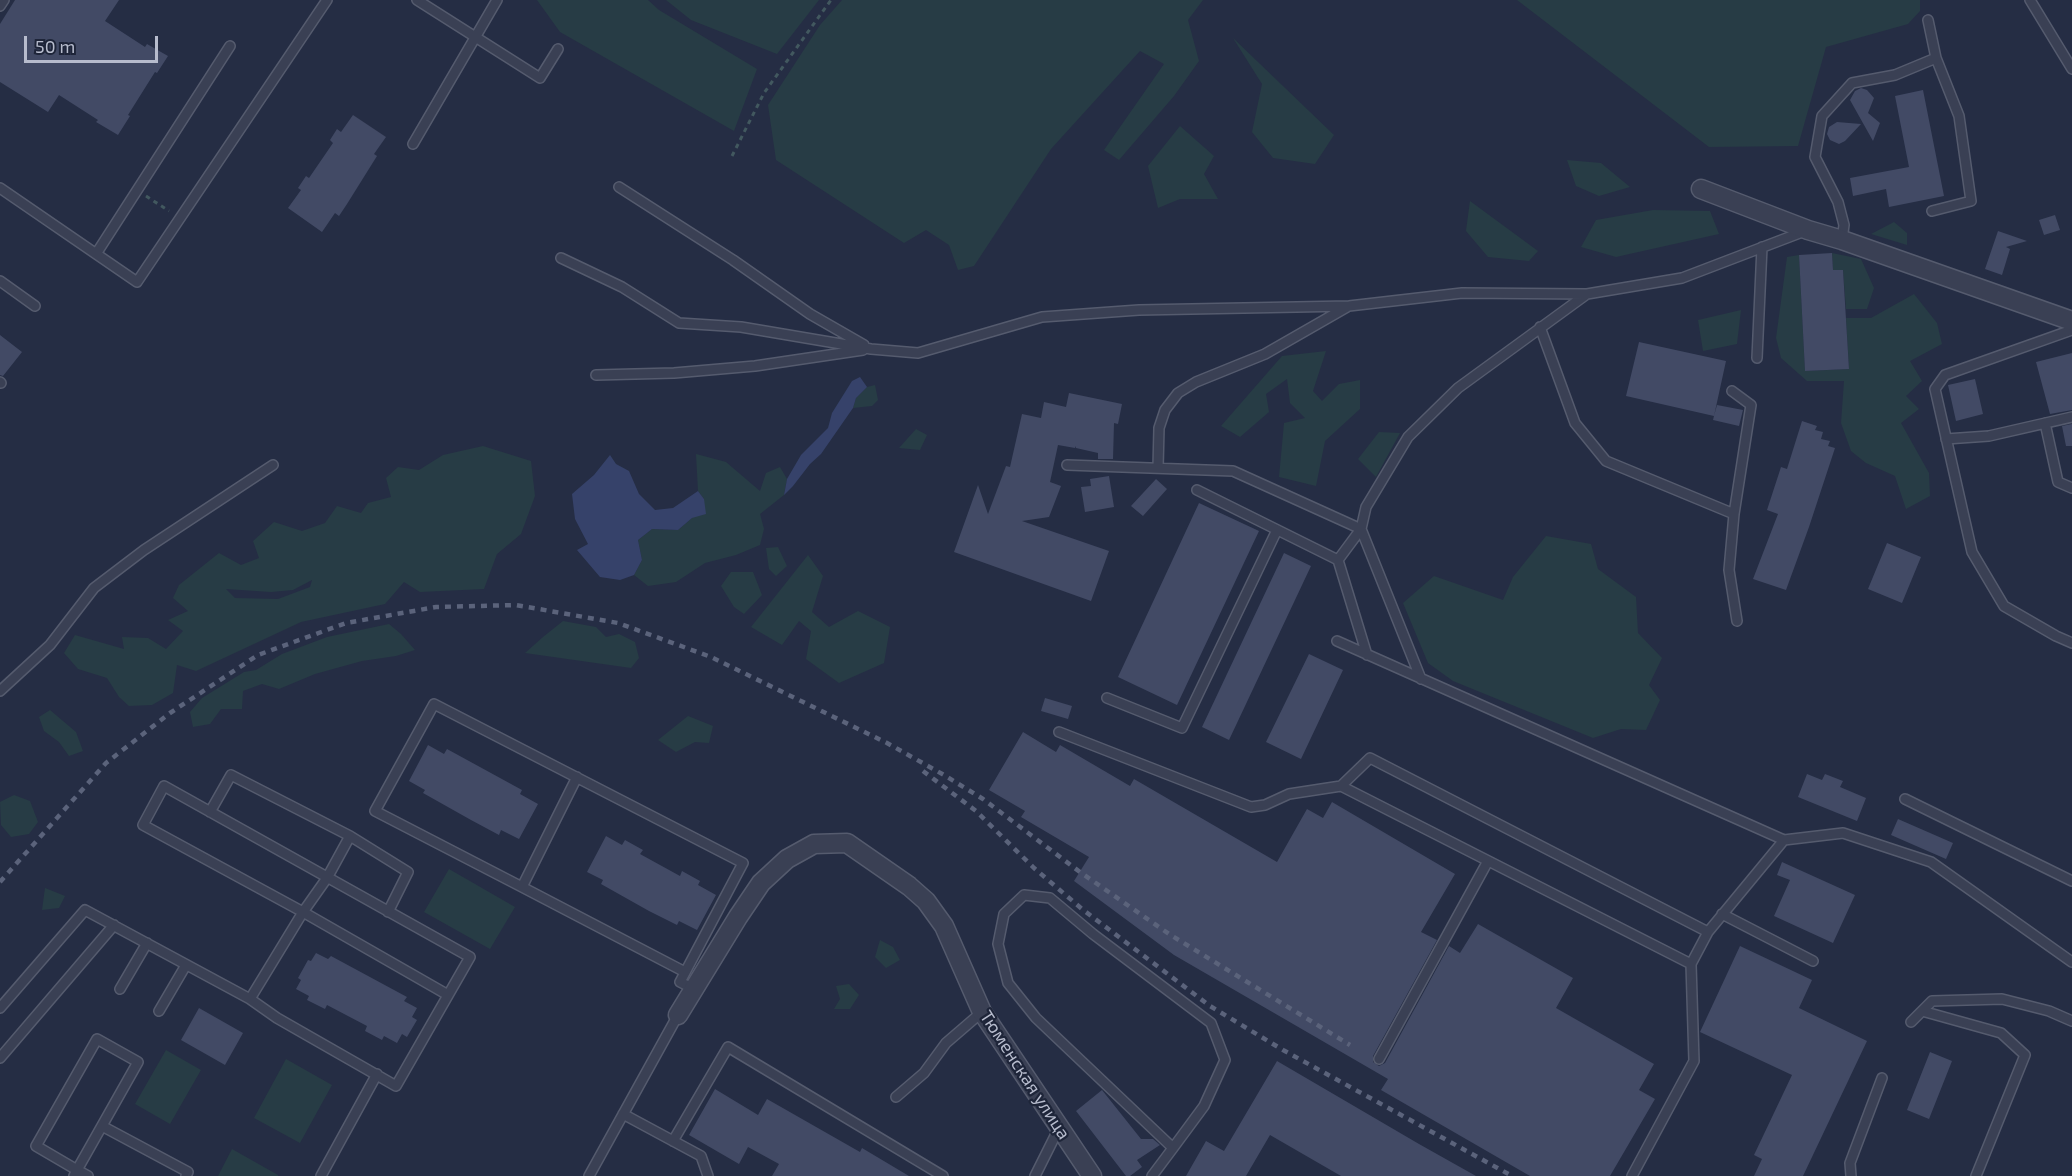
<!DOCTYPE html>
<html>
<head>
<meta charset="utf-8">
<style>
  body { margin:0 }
  #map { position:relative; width:2072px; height:1176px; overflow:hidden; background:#252d44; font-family:"Exo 2",sans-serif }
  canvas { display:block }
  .scale { position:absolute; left:24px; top:36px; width:134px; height:27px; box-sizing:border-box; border:3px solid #b7bccd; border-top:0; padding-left:8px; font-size:18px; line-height:21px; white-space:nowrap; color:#b7bccd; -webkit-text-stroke:4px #1e2539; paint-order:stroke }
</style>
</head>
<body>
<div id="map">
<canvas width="2072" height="1176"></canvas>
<div class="scale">50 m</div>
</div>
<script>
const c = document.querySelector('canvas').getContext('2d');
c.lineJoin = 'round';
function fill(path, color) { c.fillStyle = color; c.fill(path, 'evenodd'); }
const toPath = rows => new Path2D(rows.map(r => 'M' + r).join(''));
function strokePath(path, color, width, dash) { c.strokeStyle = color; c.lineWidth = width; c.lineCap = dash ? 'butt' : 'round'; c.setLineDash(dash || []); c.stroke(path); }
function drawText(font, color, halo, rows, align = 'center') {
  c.font = font + ' "Exo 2",sans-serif'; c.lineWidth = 4.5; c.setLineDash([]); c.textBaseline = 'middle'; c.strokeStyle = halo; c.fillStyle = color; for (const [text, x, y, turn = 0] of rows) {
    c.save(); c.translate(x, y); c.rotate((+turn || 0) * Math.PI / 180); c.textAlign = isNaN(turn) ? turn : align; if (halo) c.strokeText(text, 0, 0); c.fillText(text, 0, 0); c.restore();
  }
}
const green = toPath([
  [537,0,648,0,659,10,757,69,734,131,560,32],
  [666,0,819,0,777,54,691,20],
  [842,0,1203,0,1188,20,1199,61,1174,96,1119,160,1104,150,1164,64,1140,51,1051,149,974,266,958,270,949,245,926,230,904,243,776,160,768,105,820,25],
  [1517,0,1920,0,1920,11,1908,24,1826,47,1798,146,1709,147],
  [1233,38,1334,135,1315,164,1273,158,1252,132,1262,84],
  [1180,126,1214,156,1204,174,1218,199,1180,199,1158,208,1148,166],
  [1567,160,1601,163,1630,187,1599,196,1576,186],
  [1470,201,1538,251,1529,261,1488,257,1466,231],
  [1653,210,1710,211,1719,234,1616,257,1581,247,1596,220],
  [1894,222,1907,233,1907,245,1871,234],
  [1832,253,1861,259,1874,288,1867,309,1846,309,1843,270,1833,270],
  [1799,255,1805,371,1849,369,1846,318,1871,318,1914,294,1937,323,1942,344,1910,361,1922,381,1906,396,1919,409,1901,423,1929,473,1930,496,1906,509,1895,476,1866,463,1851,451,1841,423,1844,381,1807,381,1781,358,1776,338,1787,257],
  [1741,310,1737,344,1703,351,1698,320],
  [1326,351,1313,391,1322,401,1339,384,1360,380,1360,409,1325,441,1316,486,1279,477,1284,423,1305,418,1290,403,1287,379,1266,394,1269,412,1240,437,1221,426,1282,356],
  [875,385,878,400,872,406,853,408,856,398,867,387],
  [916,429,927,435,920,450,899,448],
  [1379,432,1400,433,1376,477,1358,459],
  [483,446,531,461,535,496,521,534,497,554,484,589,420,592,404,582,385,604,301,622,196,671,177,665,173,693,152,705,129,706,119,697,107,678,78,669,64,653,75,635,124,649,122,637,148,638,166,649,183,631,168,620,188,611,173,598,179,585,219,553,241,565,259,558,253,541,274,522,302,531,325,523,337,506,361,513,368,503,391,497,386,478,398,467,419,470,443,455],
  [312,580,310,587,278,599,235,598,226,589,271,592,293,590],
  [696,454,726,462,760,491,766,473,780,467,787,479,784,495,760,514,764,529,760,545,736,555,705,563,676,582,648,586,634,575,642,560,638,540,652,529,678,530,692,518,704,499,698,491],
  [1546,536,1591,544,1598,569,1636,597,1638,633,1662,658,1649,685,1660,700,1646,730,1621,729,1593,738,1453,681,1428,663,1403,603,1434,576,1503,600,1513,577],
  [778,547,787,566,776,576,769,569,766,548],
  [808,555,823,576,812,612,829,627,858,611,890,627,884,663,839,683,806,659,811,631,799,621,782,645,751,627],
  [731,572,753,572,762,595,744,614,734,607,721,586],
  [563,621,596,627,606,637,619,634,635,642,639,658,631,668,525,653,543,637],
  [389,624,401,634,415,650,396,656,362,661,315,674,279,689,262,684,243,691,242,709,221,709,210,724,193,727,190,712,202,698,244,672,256,670,282,654,327,637],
  [50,710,76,732,83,751,69,756,59,742,44,731,39,717],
  [688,716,713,726,709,743,695,742,676,752,658,740],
  [14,795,30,801,38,822,29,834,11,837,1,825,0,802],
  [449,869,515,907,490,949,424,912],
  [45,888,65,896,59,908,42,910],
  [880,940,893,947,900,960,886,968,875,957],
  [849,984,859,995,850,1009,834,1009,840,999,836,986],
  [166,1050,201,1070,170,1124,135,1104],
  [286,1059,332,1085,300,1143,254,1118],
  [232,1149,278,1175,278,1176,218,1176]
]);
const water = toPath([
  [860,377,867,387,856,398,853,408,821,454,810,464,793,486,784,495,787,479,801,455,828,428,832,413,852,381],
  [610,455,616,464,629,471,639,494,655,510,673,508,698,491,704,499,706,514,692,518,678,530,652,529,638,540,642,560,634,575,620,580,600,577,577,550,588,544,575,519,572,494,594,475]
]);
const building = toPath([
  [15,0,119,0,105,21,145,47,147,44,168,56,157,73,155,72,128,115,130,116,118,135,96,122,98,120,59,95,48,112,0,82,0,24],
  [1861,88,1867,90,1874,98,1868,113,1880,123,1873,141,1850,100,1855,91],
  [1923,90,1944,196,1889,207,1886,189,1853,196,1850,178,1909,167,1895,96],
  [353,115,386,137,374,154,377,156,347,204,339,216,335,213,322,232,288,208,301,190,298,188,306,176,309,178,333,143,330,140,337,129,341,132],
  [1837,122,1861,124,1845,141,1839,144,1830,140,1827,134,1829,127],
  [2055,215,2060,230,2044,235,2039,220],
  [1998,231,2027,241,2006,247,2010,249,2002,275,1985,269],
  [1832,253,1833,270,1843,270,1849,369,1805,371,1799,255],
  [0,335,22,352,3,376,0,375],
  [1639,342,1726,361,1714,416,1717,405,1743,410,1739,426,1713,420,1714,416,1626,396],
  [2072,353,2072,410,2050,414,2036,362],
  [1975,379,1983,414,1956,421,1948,385],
  [1069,393,1122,404,1118,424,1114,423,1113,459,1098,459,1098,453,1076,448,1076,446,1075,448,1058,445,1050,482,1061,486,1049,517,1022,521,1109,551,1091,601,954,552,978,485,988,514,1006,466,1010,467,1022,414,1041,418,1044,402,1066,407],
  [1802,421,1817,426,1815,430,1823,432,1821,439,1830,441,1828,446,1835,448,1809,527,1786,590,1753,579,1778,514,1767,510,1781,467,1787,469],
  [2072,424,2072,446,2066,446,2062,426],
  [1109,476,1114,507,1085,512,1081,487,1091,486,1090,479],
  [1156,479,1167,489,1143,516,1131,506],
  [1199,503,1259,531,1177,705,1118,677],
  [1887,543,1921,557,1902,603,1868,589],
  [1284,553,1311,566,1229,740,1202,727],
  [1309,654,1343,670,1301,759,1266,742],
  [1045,698,1072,706,1068,719,1041,711],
  [1023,732,1056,752,1060,745,1130,786,1134,779,1277,862,1307,809,1323,818,1332,802,1455,874,1421,932,1437,940,1373,1056,1373,1062,1379,1066,1385,1063,1449,946,1460,953,1478,924,1573,978,1556,1008,1654,1064,1639,1090,1655,1099,1610,1176,1530,1176,1381,1090,1388,1079,1174,955,1074,881,1089,857,1021,817,1025,811,989,790],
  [428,745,444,754,447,749,522,790,520,794,538,804,519,839,501,830,499,835,471,820,423,793,425,790,409,781],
  [1807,774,1822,780,1825,774,1843,781,1840,787,1866,798,1857,821,1798,797],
  [1898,819,1953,843,1946,859,1891,835],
  [606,836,622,845,625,840,643,850,640,854,680,876,682,871,700,881,698,885,716,895,697,930,679,921,677,925,649,911,601,884,603,880,587,872],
  [1782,862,1855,895,1833,943,1774,916,1790,880,1777,875],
  [1740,946,1812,980,1799,1008,1867,1041,1803,1176,1754,1176,1762,1159,1754,1155,1792,1075,1700,1032],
  [316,953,328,959,331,956,407,997,404,1001,417,1008,412,1017,417,1020,407,1037,402,1034,397,1043,384,1036,382,1040,365,1031,367,1026,327,1005,325,1009,307,1000,309,996,296,989,301,980,298,978,308,960,311,961],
  [199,1008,243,1033,225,1065,181,1040],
  [1930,1052,1952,1061,1929,1119,1907,1110],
  [1277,1061,1419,1144,1476,1176,1341,1176,1270,1135,1246,1176,1186,1176,1206,1141,1224,1151],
  [715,1089,758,1115,767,1099,860,1152,862,1148,909,1176,772,1176,779,1164,748,1147,739,1164,689,1135],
  [1102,1090,1141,1139,1153,1139,1160,1145,1137,1160,1142,1167,1130,1176,1126,1176,1076,1111]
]);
const path = toPath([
  [732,156,764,93,831,0],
  [146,196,169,211]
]);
const lane = toPath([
  [417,0,540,78,558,49],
  [2030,0,2072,69],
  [0,6,4,0],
  [1928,20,1936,58,1959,116,1971,201,1932,211],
  [413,144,497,0],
  [619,187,733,260,810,314,864,345],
  [0,188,137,282,327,0],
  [1842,240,1844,225,1838,202,1815,157,1822,116,1852,83,1895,75,1936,58],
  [96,254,230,46],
  [561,258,622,287,679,323,741,327,871,349,918,353,1042,317,1139,310,1349,306,1462,293,1587,294,1682,278,1805,231],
  [0,281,35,306],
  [1540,327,1575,423,1606,461,1734,514,1751,405,1732,391],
  [2072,330,1945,375,1935,389,1972,552,2004,606,2056,636,2072,643],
  [1757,358,1762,247],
  [596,375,674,373,755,366,863,350],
  [0,382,1,383],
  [2045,423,2058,482,2072,488],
  [1946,439,1989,436,2072,417],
  [1067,465,1233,471,1361,529,1338,560],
  [1158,468,1159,428,1165,410,1178,393,1196,382,1265,354,1347,307],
  [1197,490,1338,560,1367,655],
  [1734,514,1729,570,1737,621],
  [1337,641,1784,840,1843,833,1931,862,2072,962],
  [1421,679,1361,529,1366,507,1408,437,1458,388,1587,294],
  [0,691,50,645,94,588,144,550,273,465],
  [1107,698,1182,728,1277,530],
  [1059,732,1251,807,1265,805,1289,794,1341,786,1691,964],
  [577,777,522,887,685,972],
  [1341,786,1370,758,1708,932],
  [1905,799,2072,881],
  [210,812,231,775,350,836,408,872,388,912],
  [522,887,375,811,434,704,743,863,680,982,694,989],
  [1722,914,1813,961],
  [120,989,147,943],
  [250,999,303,912,327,878,350,836],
  [0,1008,85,910,250,999,277,1018,396,1086,470,957,164,786,143,825,303,912,448,995],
  [159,1011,186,965],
  [1922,1011,2001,1033,2025,1055,1976,1176],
  [1911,1022,1932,1001,2002,999,2049,1011,2072,1021],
  [0,1058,114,925],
  [1379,1059,1488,861],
  [896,1097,924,1073,946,1043,982,1012],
  [623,1114,701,1156,708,1176],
  [102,1126,188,1172,186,1176],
  [673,1141,728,1047,943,1176],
  [74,1176,77,1170,138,1062,97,1039,36,1146,77,1170,88,1176],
  [321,1176,377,1074],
  [589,1176,678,1015],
  [1035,1176,1059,1128],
  [1152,1176,1173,1148,1204,1106,1225,1060,1211,1023,1093,934,1050,898,1024,895,1004,914,998,944,1008,983,1036,1018,1173,1148],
  [1632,1176,1694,1061,1691,964,1708,932,1784,840],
  [1851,1176,1850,1163,1882,1078]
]);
const street = toPath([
  [1701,189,1808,230,1842,240,2072,321],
  [678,1015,738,917,761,883,787,859,814,844,847,843,909,886,926,901,944,926,982,1012,1092,1176]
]);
const rail = toPath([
  [923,771,976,811,1034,868,1082,909,1210,1006,1283,1050,1512,1176],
  [0,882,106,763,170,713,258,655,346,623,436,607,516,605,618,623,711,657,887,743,944,775,983,799,1080,872,1169,934,1350,1045]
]);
const streetNames = [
  ["Тюменская улица",1025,1075,57]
];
fill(green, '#273c45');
fill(water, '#36426a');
fill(building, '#424a65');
strokePath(lane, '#555b6e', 12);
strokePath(street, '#555b6e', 21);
strokePath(path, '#42585f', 3, [4.5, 4.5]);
strokePath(lane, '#3a4054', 9);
strokePath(street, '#3a4054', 18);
strokePath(rail, '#5b637b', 4.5, [6, 6]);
drawText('18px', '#b7bccd', '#1e2539', streetNames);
</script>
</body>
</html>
